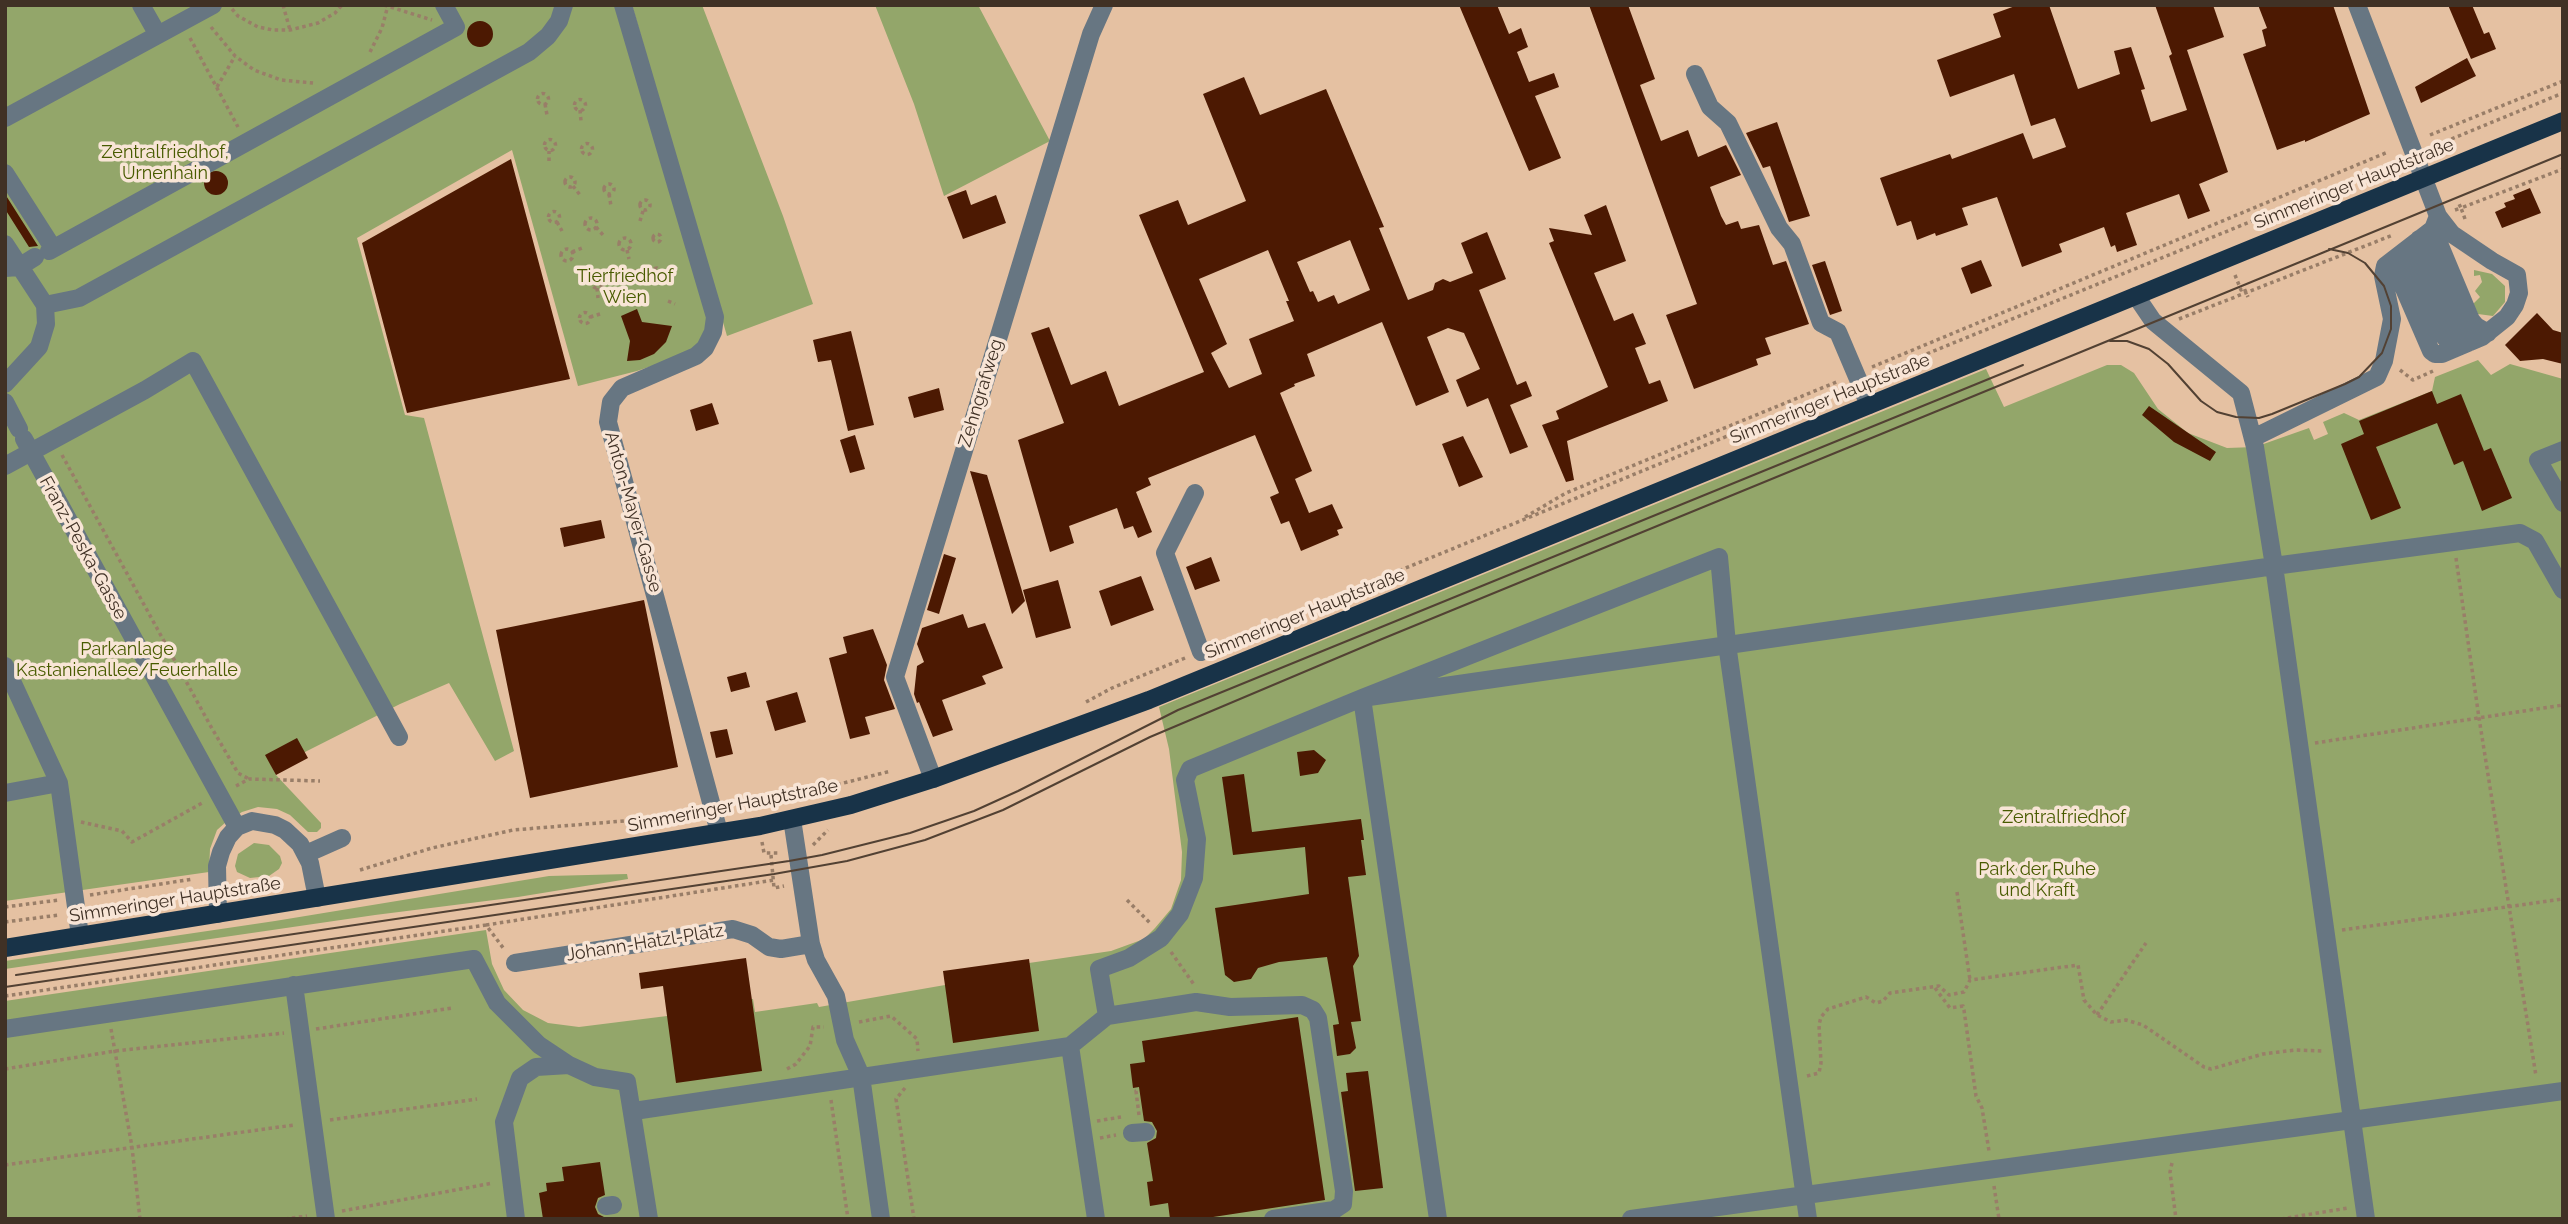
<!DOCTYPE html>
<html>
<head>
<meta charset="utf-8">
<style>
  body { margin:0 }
  #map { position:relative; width:2568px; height:1224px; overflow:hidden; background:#e5c1a2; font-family:Raleway,sans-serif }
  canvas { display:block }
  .frame { position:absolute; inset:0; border:7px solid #403125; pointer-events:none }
</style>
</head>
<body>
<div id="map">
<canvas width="2568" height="1224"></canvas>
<div class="frame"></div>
</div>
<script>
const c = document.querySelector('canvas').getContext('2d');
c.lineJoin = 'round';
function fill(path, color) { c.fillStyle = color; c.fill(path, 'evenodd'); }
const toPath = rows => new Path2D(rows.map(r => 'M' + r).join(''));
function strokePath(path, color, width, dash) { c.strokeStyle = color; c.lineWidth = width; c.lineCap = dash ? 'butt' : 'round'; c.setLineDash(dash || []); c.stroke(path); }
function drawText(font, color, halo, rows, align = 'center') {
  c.font = font + ' Raleway,sans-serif'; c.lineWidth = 7; c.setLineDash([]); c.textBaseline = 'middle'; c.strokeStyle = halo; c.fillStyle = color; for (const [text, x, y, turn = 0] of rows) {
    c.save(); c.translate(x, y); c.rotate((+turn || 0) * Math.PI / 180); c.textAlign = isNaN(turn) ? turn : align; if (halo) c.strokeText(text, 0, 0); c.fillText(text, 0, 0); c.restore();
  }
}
const green = toPath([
  [5,5,617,5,709,325,698,344,687,354,637,371,578,386,512,150,357,238,405,415,424,418,514,751,495,761,449,683,400,704,305,752,266,755,276,775,321,823,321,828,317,832,308,832,290,815,277,809,258,807,242,812,226,822,217,830,210,849,209,872,5,901],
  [632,5,702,5,783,216,813,304,727,336],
  [875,5,978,5,1050,141,944,196,914,104],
  [2474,270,2492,274,2505,286,2505,302,2493,316,2478,314,2473,304,2480,297,2475,291,2482,282,2480,275,2474,276],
  [2478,360,2491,375,2510,364,2563,379,2563,1219,5,1219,5,1001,486,930,492,964,504,990,523,1010,548,1023,579,1027,667,1016,667,1011,753,999,755,1012,817,1003,819,1007,945,985,1029,963,1111,951,1144,939,1155,928,1171,909,1181,880,1182,852,1169,749,1159,707,1986,369,2004,407,2107,365,2121,365,2134,373,2158,409,2188,433,2227,448,2255,447,2309,428,2314,440,2328,434,2323,422,2344,413,2359,420,2432,391,2435,377],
  [254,843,269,845,280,856,282,863,279,869,269,876,250,878,237,872,235,866,238,854],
  [627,874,628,879,518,897,375,915,5,969,5,961,275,921,549,876]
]);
const building = toPath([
  [1459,5,1497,5,1509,34,1521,28,1528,47,1517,52,1529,82,1554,73,1559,87,1535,96,1561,158,1529,171],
  [1589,5,1628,5,1655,79,1640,85,1661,141,1688,130,1698,157,1726,145,1741,175,1710,187,1721,216,1726,225,1738,221,1741,229,1759,225,1773,265,1786,261,1809,324,1765,338,1771,354,1756,359,1758,365,1694,389,1666,315,1697,304],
  [2018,5,2049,5,2078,89,2120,74,2114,51,2131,47,2145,89,2141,90,2151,122,2187,110,2169,56,2172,54,2155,5,2213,5,2224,37,2187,50,2228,172,2199,184,2210,211,2188,219,2179,194,2126,213,2137,245,2117,252,2115,245,2111,247,2104,227,2059,244,2062,252,2022,267,1997,197,1962,208,1968,225,1936,236,1935,233,1917,240,1911,221,1897,226,1880,178,1950,154,1952,159,2023,133,2033,159,2066,147,2055,118,2031,126,2014,74,1950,97,1937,60,2001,37,1993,14],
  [2258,5,2333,5,2370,114,2305,142,2305,140,2277,150,2243,54,2266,46,2262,30,2267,28],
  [2448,5,2472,5,2484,34,2489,32,2496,49,2471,59],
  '467 34a13 13 0 1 1 26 0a13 13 0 1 1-26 0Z',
  [2467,58,2476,76,2421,103,2415,87],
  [1244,77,1260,115,1326,89,1384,227,1379,228,1408,300,1433,290,1435,283,1443,279,1450,282,1473,273,1461,243,1487,232,1506,279,1479,290,1517,385,1526,381,1532,396,1510,405,1528,447,1510,454,1488,398,1467,407,1456,380,1480,369,1464,333,1448,328,1427,337,1449,392,1416,406,1382,322,1307,354,1315,376,1294,384,1295,386,1280,393,1312,471,1295,479,1309,513,1332,504,1343,528,1337,530,1339,535,1301,551,1289,521,1281,524,1270,497,1279,493,1255,435,1148,478,1151,485,1136,492,1152,532,1138,538,1133,526,1124,529,1117,508,1069,526,1074,543,1050,552,1018,440,1064,423,1031,333,1049,327,1071,385,1106,371,1119,406,1204,372,1139,215,1178,200,1188,225,1246,201,1203,94],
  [1350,240,1370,290,1338,304,1334,295,1318,302,1313,291,1310,292,1297,262],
  [1268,250,1289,301,1286,301,1294,321,1249,339,1262,374,1229,388,1211,353,1227,344,1199,279],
  [1777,122,1810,216,1789,222,1770,166,1763,168,1746,133],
  [511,159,570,379,407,413,362,243],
  '204 183a12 12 0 1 1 24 0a12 12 0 1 1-24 0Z',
  [2530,188,2541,213,2502,228,2495,212,2506,207,2504,203,2515,199,2513,195],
  [966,190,971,205,996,195,1006,223,963,239,947,197],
  [5,194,38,246,29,247,5,209],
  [1606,205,1626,261,1594,273,1614,321,1633,313,1646,344,1635,348,1649,384,1660,380,1668,401,1567,441,1574,480,1566,482,1542,425,1559,419,1556,411,1608,387,1549,243,1554,241,1549,228,1592,235,1584,215],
  [1981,260,1992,286,1971,294,1961,268],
  [1825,261,1842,311,1830,315,1812,265],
  [637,309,642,322,672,326,666,342,654,354,640,360,627,361,630,341,621,316],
  [2537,313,2553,330,2563,333,2563,364,2543,359,2520,361,2505,345],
  [851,331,874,425,848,431,831,360,818,362,813,340],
  [939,388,944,410,914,418,908,397],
  [2432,391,2437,404,2461,394,2484,451,2491,448,2512,498,2482,511,2463,461,2454,465,2437,423,2376,447,2401,508,2371,520,2341,444,2364,434,2359,421],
  [712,403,719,424,696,431,690,410],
  [2149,406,2216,452,2210,461,2174,442,2142,415],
  [855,435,865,469,850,473,840,440],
  [1463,436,1483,477,1459,487,1442,444],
  [970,471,987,475,1025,601,1012,614],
  [601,520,605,538,564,547,560,528],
  [944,554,956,558,939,614,927,610],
  [1211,557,1220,581,1195,590,1186,567],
  [1141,576,1154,610,1111,626,1099,591],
  [1058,580,1071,628,1036,638,1023,590],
  [644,600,678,767,530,798,496,630],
  [963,614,968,628,985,623,1003,668,982,676,986,684,942,700,953,730,933,737,919,702,917,703,914,694,917,666,924,662,917,644,922,628],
  [873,629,887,665,884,680,895,709,865,717,870,734,850,739,829,658,847,653,843,637],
  [746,672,750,687,731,692,727,677],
  [797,692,806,722,775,731,766,701],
  [727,729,733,754,716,758,710,732],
  [297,738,308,758,276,775,265,755],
  [1314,750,1326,760,1318,773,1300,776,1297,752],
  [1244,774,1252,832,1361,819,1364,840,1361,840,1366,875,1348,877,1359,956,1353,966,1361,1021,1351,1022,1356,1048,1350,1054,1337,1056,1333,1025,1339,1024,1327,957,1279,962,1258,968,1251,979,1234,982,1225,975,1215,908,1309,894,1305,847,1233,855,1222,777],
  [746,958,762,1071,676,1083,663,986,641,989,639,973],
  [1029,959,1039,1031,953,1043,943,971],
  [1298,1017,1325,1200,1200,1219,1170,1219,1168,1203,1150,1206,1147,1182,1153,1181,1147,1143,1156,1138,1157,1131,1152,1122,1144,1121,1139,1087,1133,1088,1130,1064,1145,1062,1142,1041],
  [1368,1071,1383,1188,1355,1191,1341,1092,1348,1091,1346,1073],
  [600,1162,605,1195,598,1198,595,1207,598,1214,608,1219,543,1219,539,1193,547,1191,546,1183,564,1181,562,1167]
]);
const path = toPath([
  [283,5,290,30],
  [384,5,432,20],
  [232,9,238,16,258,27,273,30,290,30,318,23,335,13,342,5],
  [211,27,235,56,254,70,281,80,313,83],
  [190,38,238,127],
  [370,52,382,28,388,5],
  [217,87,235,56],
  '537.5 99a5.5 5.5 0 1 1 11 0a5.5 5.5 0 1 1-11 0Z',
  '574.5 105a5.5 5.5 0 1 1 11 0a5.5 5.5 0 1 1-11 0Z',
  [545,104,547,115],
  [580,110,581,121],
  [2430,135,2563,81],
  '544.5 145a5.5 5.5 0 1 1 11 0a5.5 5.5 0 1 1-11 0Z',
  '581.5 149a5.5 5.5 0 1 1 11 0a5.5 5.5 0 1 1-11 0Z',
  [2432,147,2563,93],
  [549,161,549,151],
  '565 182a5 5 0 1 1 10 0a5 5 0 1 1-10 0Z',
  '604 189a5 5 0 1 1 10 0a5 5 0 1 1-10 0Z',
  [573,186,580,195],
  [609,194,611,206],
  '640 205a5 5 0 1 1 10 0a5 5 0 1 1-10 0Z',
  [2455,210,2461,208,2459,204],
  '548.5 217a5.5 5.5 0 1 1 11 0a5.5 5.5 0 1 1-11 0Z',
  '585 224a6 6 0 1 1 12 0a6 6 0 1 1-12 0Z',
  [2465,219,2461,208,2563,169],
  [640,221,643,211],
  [557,222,562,231],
  [596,227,603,235],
  '653 238a4 4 0 1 1 8 0a4 4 0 1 1-8 0Z',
  '619 244a6 6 0 1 1 12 0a6 6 0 1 1-12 0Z',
  '561 255a6 6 0 1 1 12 0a6 6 0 1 1-12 0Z',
  [627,250,629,259],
  [572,252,585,247],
  [635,271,649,273,652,269,657,268,661,273,660,278,655,280,651,278,649,273],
  [2235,275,2241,290,2244,288,2248,297],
  '591 282a6 6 0 1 1 12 0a6 6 0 1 1-12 0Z',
  [597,288,598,298],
  [668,301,675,304],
  '579.5 318a5.5 5.5 0 1 1 11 0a5.5 5.5 0 1 1-11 0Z',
  [590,317,600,314],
  [2179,319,2393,235],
  [1872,367,2388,152],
  [2400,370,2413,380,2433,371],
  [1875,375,2399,161],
  [62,455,210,725,238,773,249,779],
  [1525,517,1566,493,1839,381],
  [2456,558,2479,718,2536,1076],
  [1218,645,1842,389],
  [1086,702,1112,688,1185,658],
  [2315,743,2563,705],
  [236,786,249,779,320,781],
  [749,807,891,771],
  [81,822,122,831,132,842,204,802],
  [762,842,764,853,779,853],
  [813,845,828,830],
  [771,855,774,888,784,886],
  [360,870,432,848,513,830,697,815],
  [236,889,277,883],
  [1957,892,1970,980],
  [90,895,193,879],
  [1127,900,1150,923],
  [5,907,59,900],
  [94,909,201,894],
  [5,922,59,915],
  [486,925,774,880],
  [2342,930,2563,899],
  [1171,952,1195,986],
  [1935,988,1950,1008,1963,1006,1964,1010,1976,1096,1982,1108,1989,1151],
  [5,996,486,925,504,949],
  [2097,1015,2146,943],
  [859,1022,891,1016,917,1039,918,1051],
  [111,1029,132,1147,140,1219],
  [316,1029,452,1008],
  [5,1069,115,1051,284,1033],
  [787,1069,796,1064,810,1046,813,1027,824,1027],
  [1807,1076,1819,1073,1821,1063,1819,1025,1821,1017,1828,1009,1866,997,1876,1003,1883,1001,1890,993,1939,986,1949,995,1964,992,1970,980,2078,965,2084,1000,2097,1015,2111,1022,2126,1020,2143,1025,2204,1067,2211,1069,2263,1054,2295,1050,2324,1051],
  [905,1088,896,1099,914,1219],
  [831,1100,848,1219],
  [1139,1115,1136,1091,1139,1090],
  [330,1120,477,1099],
  [1097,1121,1121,1117],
  [1100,1138,1116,1135],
  [2172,1163,2170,1172,2176,1219],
  [5,1165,294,1125],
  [1994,1186,1999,1219],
  [342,1211,493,1183],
  [285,1219,307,1216],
  [2281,1219,2348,1208]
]);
const minor = toPath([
  [141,5,158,35],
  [623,5,715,317,713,332,705,348,696,356,622,388,611,402,608,422,719,832],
  [2357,5,2438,216,2452,234,2492,261,2517,275,2519,293,2515,305,2507,317,2482,337,2442,354,2435,354,2431,351,2392,261],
  [1695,74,1710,107,1728,123,1779,228,1792,244,1821,323,1838,332,1869,405],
  [5,118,213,5],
  [5,173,53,248],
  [2433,229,2471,320,2476,326,2488,333],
  [2419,239,2456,326,2470,342],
  [5,244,45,305,46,324,39,347,5,384],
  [2406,250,2442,334,2454,349],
  [49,251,456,27,444,5],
  [5,268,19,267,35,257],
  [2136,296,2153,321,2241,393,2255,447,2274,566,2520,533,2535,541,2563,590],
  [45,305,79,298,529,52,548,36,559,21,564,5],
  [5,402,19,429],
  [2253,438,2377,377,2384,361,2392,319,2383,276,2385,266,2433,229,2438,216],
  [24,439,237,827],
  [2563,450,2538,460,2563,503],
  [5,466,145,390,193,361,399,737],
  [1195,493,1165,553,1201,652],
  [5,666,59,783,80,936],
  [1362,698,2274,566,2366,1219],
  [1362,698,1438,1219],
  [933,779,895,677,1091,34,1104,5],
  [5,793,59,783],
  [792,819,811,944,816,960,836,996,845,1040,861,1076,881,1219],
  [306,854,342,838],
  [218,914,217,866,221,852,228,837,237,827,252,821,275,825,285,830,300,844,310,863,317,898],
  [515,963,733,929,752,935,769,947,781,949,811,944],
  [294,985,326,1219],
  [1107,1016,1099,969,1129,958,1161,938,1180,914,1194,878,1197,839,1185,780,1190,769,1362,698,1719,557,1727,644,1808,1219],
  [5,1029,474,959,497,1003,539,1045,569,1065],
  [634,1111,1070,1046],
  [1132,1133,1146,1132],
  [606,1206,613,1205],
  [516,1219,504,1122,520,1078,536,1067,569,1065,595,1077,627,1082,649,1219],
  [1096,1219,1070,1046,1107,1016,1196,1002,1230,1007,1302,1005,1313,1010,1318,1018,1344,1191,1343,1204,1334,1210,1273,1219],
  [1631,1219,2563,1091]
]);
const major = toPath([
  [5,948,760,826,851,805,933,779,1149,700,2563,121]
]);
const tram = toPath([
  [2110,341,2127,341,2149,349,2168,364,2201,401,2217,412,2236,417,2259,418,2272,414,2345,384,2359,377,2382,353,2391,329,2391,306,2384,286,2365,263,2348,253,2329,249],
  [16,975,789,861,822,855,910,833,974,811,1018,791,1178,710,2023,365],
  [5,987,774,874,847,861,925,840,1003,810,1150,737,1382,639,2563,154]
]);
const parkNames = [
  ["Zentralfriedhof,",165,153],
  ["Urnenhain",165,174],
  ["Tierfriedhof",625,277],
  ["Wien",625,298],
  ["Parkanlage",127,650],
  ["Kastanienallee/Feuerhalle",127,671],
  ["Zentralfriedhof",2064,818],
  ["Park der Ruhe",2037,870],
  ["und Kraft",2037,891]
];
const streetNames = [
  ["Simmeringer Hauptstraße",2354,184,-22],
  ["Zehngrafweg",981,393,-73],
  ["Simmeringer Hauptstraße",1830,399,-22],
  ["Anton-Mayer-Gasse",633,512,74],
  ["Franz-Peska-Gasse",83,548,61],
  ["Simmeringer Hauptstraße",1305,614,-22],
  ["Simmeringer Hauptstraße",733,806,-11],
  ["Simmeringer Hauptstraße",175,900,-9],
  ["Johann-Hatzl-Platz",645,943,-9]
];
fill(green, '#93a66a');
fill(building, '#4c1902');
strokePath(path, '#997e68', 3.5, [3.5, 3.5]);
strokePath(minor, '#677682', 18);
strokePath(major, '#183348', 18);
strokePath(tram, '#524133', 2);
drawText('18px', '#485b00', '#f8e5d6', parkNames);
drawText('18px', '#403125', '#f8e5d6', streetNames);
</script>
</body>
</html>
